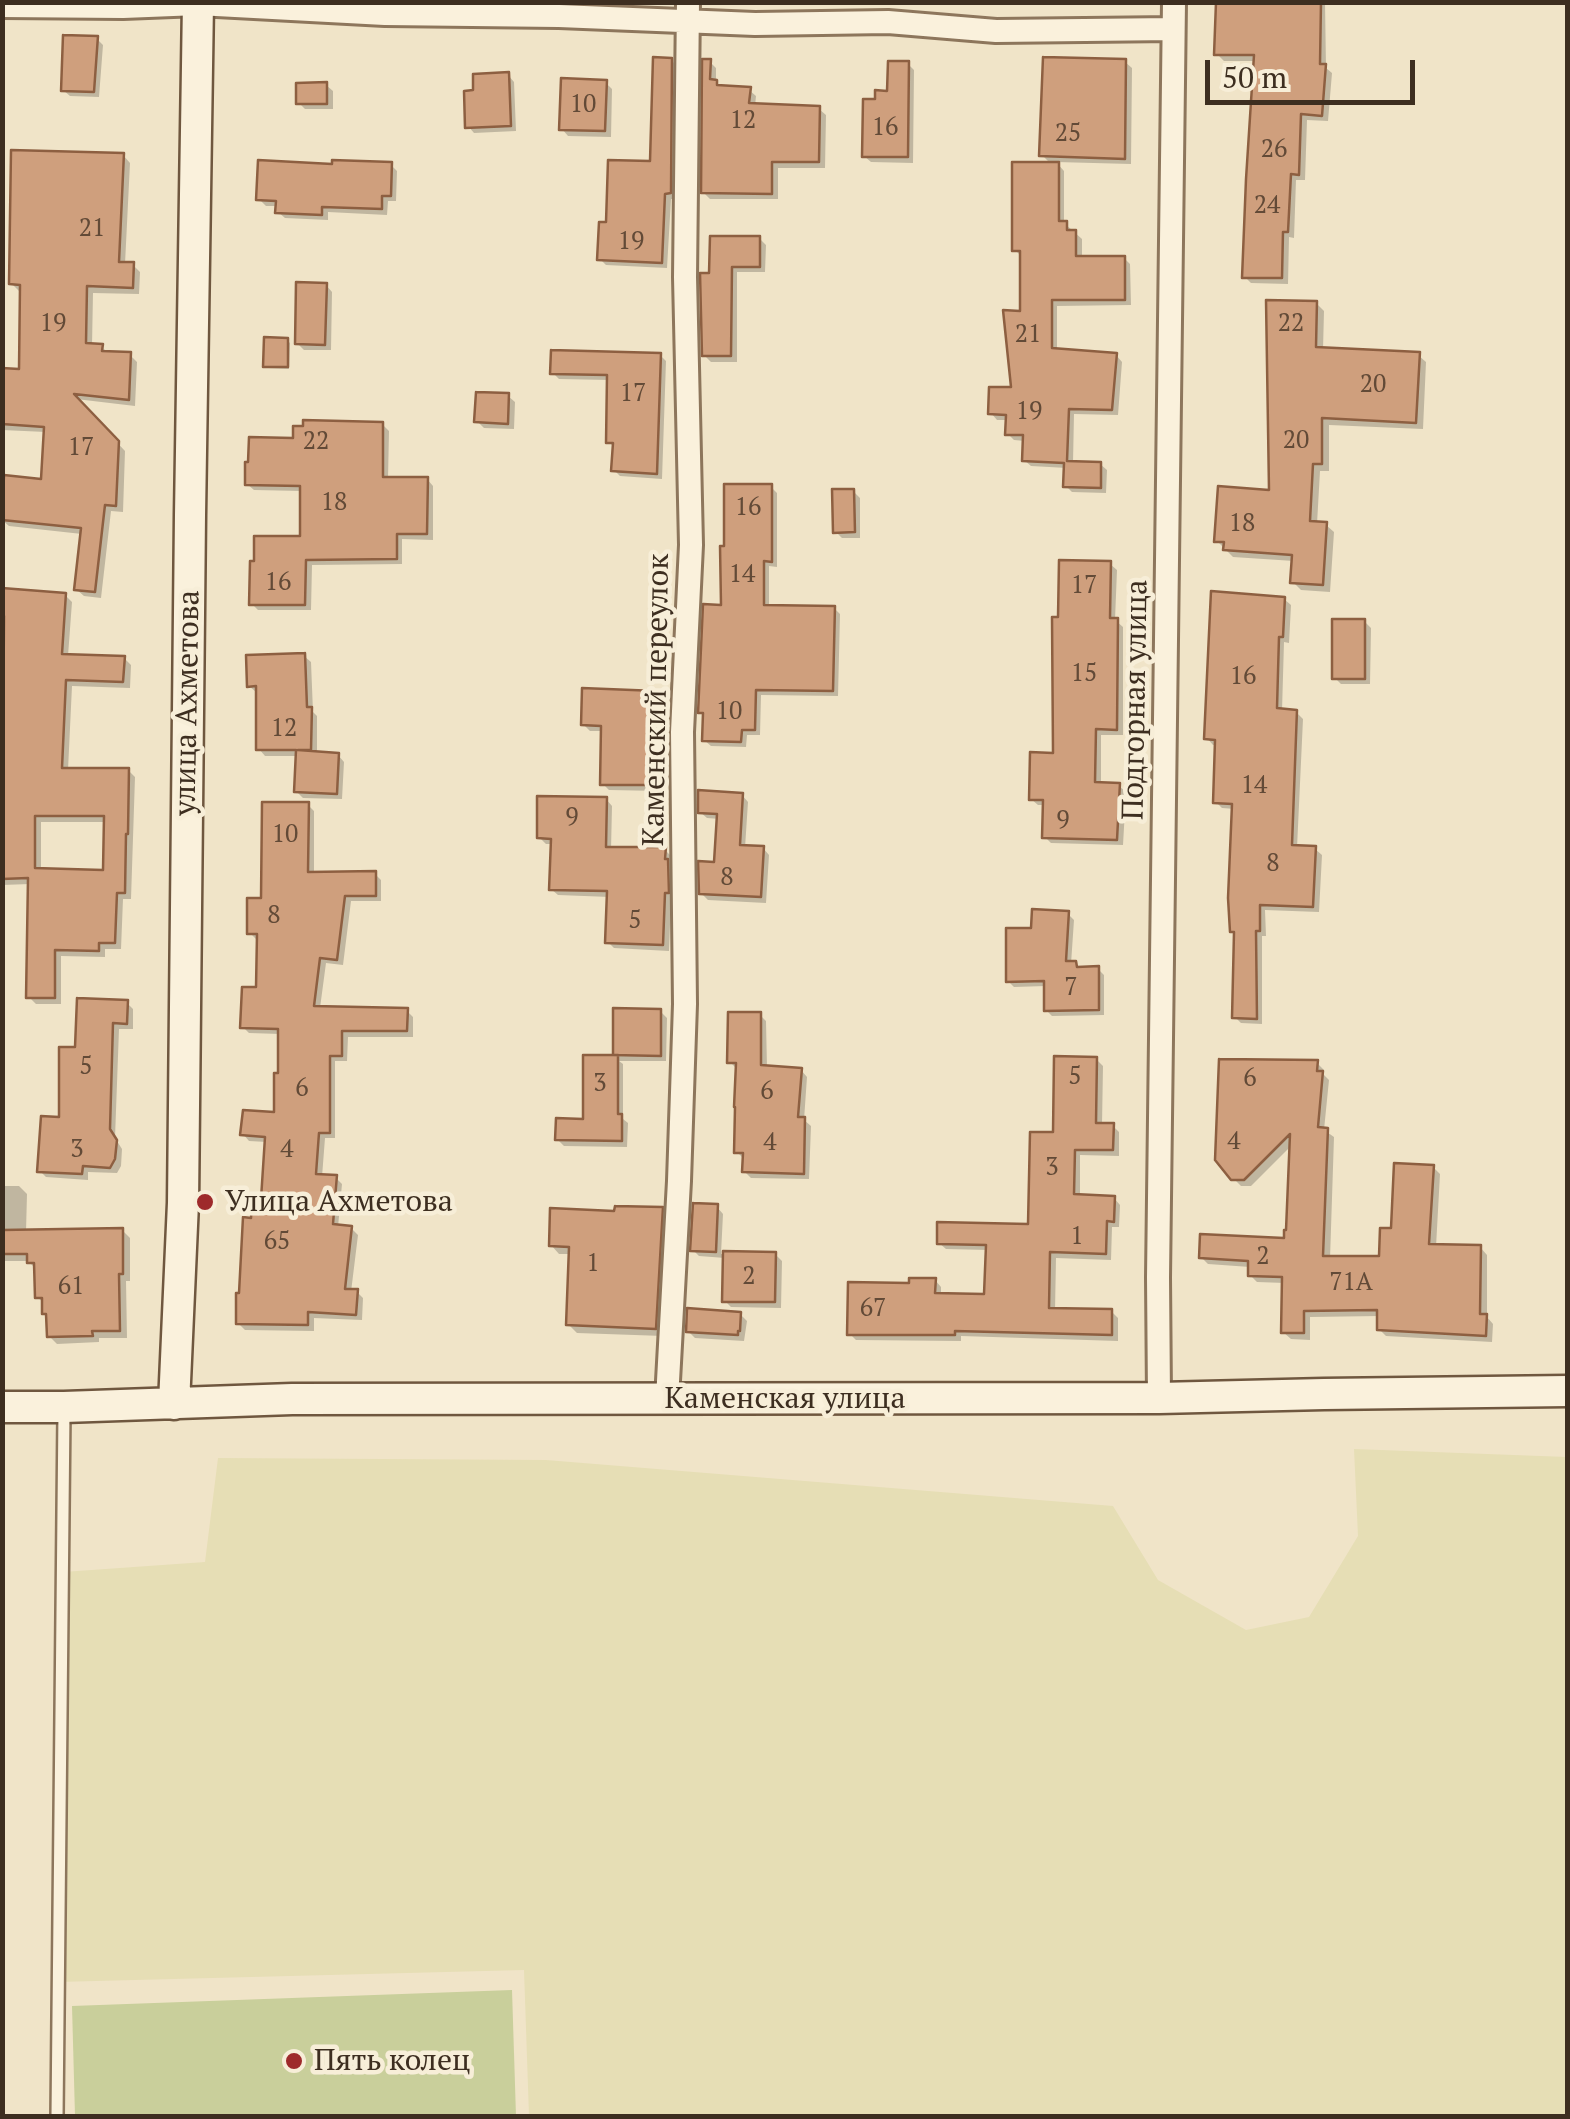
<!DOCTYPE html>
<html>
<head>
<meta charset="utf-8">
<style>
  body { margin:0 }
  #map { position:relative; width:1570px; height:2119px; overflow:hidden; background:#f0e4c8; font-family:"PT Serif",serif }
  canvas { display:block }
  .frame { position:absolute; inset:0; border:5px solid #3d2e20; pointer-events:none }
  .scale { position:absolute; left:1205px; top:60px; width:210px; height:45px; box-sizing:border-box; border:5px solid #3d2e20; border-top:0; padding-left:12px; font-size:30px; line-height:35px; white-space:nowrap; color:#3d2e20; -webkit-text-stroke:8px #f7eed8; paint-order:stroke }
</style>
</head>
<body>
<div id="map">
<canvas width="1570" height="2119"></canvas>
<div class="frame"></div>
<div class="scale">50 m</div>
</div>
<script>
const c = document.querySelector('canvas').getContext('2d');
c.lineJoin = 'round';
function fill(path, color) { c.fillStyle = color; c.fill(path, 'evenodd'); }
const toPath = rows => new Path2D(rows.map(r => 'M' + r).join(''));
function strokePath(path, color, width, dash) { c.strokeStyle = color; c.lineWidth = width; c.lineCap = dash ? 'butt' : 'round'; c.setLineDash(dash || []); c.stroke(path); }
function drawText(font, color, halo, rows, align = 'center') {
  c.font = font + ' "PT Serif",serif'; c.lineWidth = 9; c.setLineDash([]); c.textBaseline = 'middle'; c.strokeStyle = halo; c.fillStyle = color; for (const [text, x, y, turn = 0] of rows) {
    c.save(); c.translate(x, y); c.rotate((+turn || 0) * Math.PI / 180); c.textAlign = isNaN(turn) ? turn : align; if (halo) c.strokeText(text, 0, 0); c.fillText(text, 0, 0); c.restore();
  }
}
const farmland = toPath([
  [1354,1449,1567,1457,1567,2116,529,2116,524,1970,57,1982,63,1572,205,1562,218,1458,546,1460,1113,1506,1158,1580,1246,1630,1309,1617,1358,1536]
]);
const green = toPath([
  [512,1990,516,2116,75,2116,72,2006]
]);
const shadow = toPath([
  [1218,2,1325,2,1326,68,1332,73,1328,121,1307,120,1305,180,1296,180,1294,238,1289,237,1288,284,1251,283,1245,277,1256,61,1224,61,1217,54],
  [96,38,103,45,99,97,70,96,63,90],
  [671,60,678,67,676,199,671,199,667,268,606,265,600,259,609,225,652,163],
  [710,62,716,68,716,82,722,88,749,90,756,96,755,106,819,109,826,115,825,168,778,168,778,199,710,199,703,192],
  [1125,62,1132,68,1131,164,1056,162,1064,171,1064,223,1082,239,1082,259,1124,258,1130,264,1131,305,1057,306,1057,351,1116,355,1122,362,1118,415,1074,414,1073,463,1100,464,1107,470,1106,493,1072,492,1066,486,1067,468,1031,466,1024,460,1025,441,1014,440,1008,434,1009,420,997,420,991,413,1014,390,1023,313,1023,258,1015,250,1051,164,1042,155],
  [908,64,914,70,913,163,871,162,864,156,878,101,890,93],
  [508,75,514,82,516,131,474,133,468,126],
  [605,82,612,89,611,137,568,136,562,129],
  [326,85,333,91,333,109,305,109,299,103],
  [123,155,130,163,125,264,133,265,140,272,139,294,93,293,92,346,102,347,109,354,130,355,137,362,135,406,76,399,125,451,123,512,111,511,101,598,84,596,76,589,82,534,9,526,2,520,43,482,46,432,2,430,2,370,21,371,23,291,19,291,11,283],
  [391,165,397,171,396,201,388,201,387,215,328,212,328,220,285,218,278,212,278,206,266,206,259,199,335,166],
  [759,238,766,245,765,272,737,272,737,362,711,362,704,355,711,275],
  [326,285,332,292,331,350,304,350,297,343],
  [1316,303,1324,311,1323,350,1418,355,1426,362,1423,429,1329,425,1329,471,1320,471,1317,524,1326,525,1334,532,1330,592,1301,590,1293,582,1294,561,1233,557,1217,541,1271,492],
  [287,340,290,343,289,369,268,368,265,366],
  [660,355,666,361,662,479,620,476,614,470,615,448,609,442,609,380,559,379,553,373],
  [508,396,515,402,514,429,484,428,477,421],
  [382,424,389,431,388,479,427,479,433,486,433,540,402,539,402,564,312,565,311,610,258,610,252,604,302,538,302,491,254,490,247,484,295,441],
  [771,487,777,493,777,567,769,566,769,608,834,608,840,614,838,696,761,695,760,735,747,735,746,747,711,746,704,740,705,717,700,712,723,607],
  [853,491,860,498,860,538,842,538,836,532],
  [1110,564,1117,570,1115,620,1123,627,1123,735,1101,735,1101,785,1119,786,1126,792,1123,845,1051,843,1044,836,1045,805,1038,805,1031,799,1055,755,1060,619],
  [2,590,65,595,72,602,68,656,124,658,131,665,130,688,72,686,68,770,128,770,135,777,131,899,123,899,121,949,105,949,105,957,61,956,61,1004,36,1004,29,997,30,884,2,885],
  [41,822,107,822,106,872,41,871],
  [1284,599,1291,605,1289,643,1284,642,1282,711,1296,712,1303,719,1297,848,1315,849,1322,855,1319,912,1265,910,1266,936,1262,936,1262,1024,1241,1023,1234,1016,1235,809,1222,808,1216,802,1217,745,1213,745,1207,738],
  [1364,621,1371,628,1370,684,1341,684,1335,678],
  [304,656,311,662,313,712,317,716,317,754,338,755,344,762,342,799,303,798,296,791,298,756,265,756,259,749,259,692,256,692,249,686],
  [656,694,662,700,661,791,609,790,603,784,604,731,590,731,583,724],
  [742,795,748,802,745,848,763,848,769,855,766,903,708,900,701,893,716,864,720,819,707,818,700,812],
  [606,799,612,806,611,850,665,850,671,856,671,865,674,868,674,898,671,898,669,951,614,948,608,942,610,897,558,895,551,889,553,844,546,844,539,837],
  [308,805,314,811,314,874,375,874,381,880,381,901,351,901,343,965,326,963,320,1008,407,1011,413,1017,413,1037,348,1037,347,1061,335,1061,335,1138,325,1138,322,1177,336,1178,342,1184,338,1227,351,1228,358,1235,351,1292,357,1292,363,1298,362,1320,314,1318,314,1331,245,1330,238,1323,241,1296,253,1220,263,1202,267,1142,249,1141,243,1134,276,1115,281,1075,280,1034,249,1033,243,1027,258,990,260,939,256,939,250,933],
  [1068,914,1074,920,1071,964,1075,964,1081,969,1098,969,1104,975,1104,1015,1052,1016,1046,1010,1046,986,1014,987,1008,981,1034,931],
  [127,1003,133,1009,133,1029,119,1029,115,1138,122,1149,121,1166,117,1173,88,1172,88,1180,46,1177,40,1171,61,1119,77,1049],
  [660,1011,667,1018,666,1061,619,1061,623,1064,623,1119,628,1123,627,1147,564,1146,557,1139,585,1121,585,1058,619,1058,616,1054],
  [760,1015,766,1021,767,1068,801,1070,807,1077,804,1120,811,1126,809,1179,751,1178,744,1171,745,1160,737,1152,736,1068,730,1062],
  [1096,1059,1103,1066,1102,1125,1113,1126,1119,1132,1119,1156,1080,1155,1080,1197,1114,1198,1120,1205,1119,1227,1112,1227,1111,1260,1056,1258,1055,1311,1111,1311,1118,1318,1118,1341,961,1336,961,1341,856,1340,850,1334,911,1285,935,1280,941,1287,941,1296,987,1297,988,1250,946,1249,939,1243,1030,1227,1055,1135],
  [1317,1063,1324,1070,1324,1075,1329,1080,1324,1130,1334,1137,1330,1259,1381,1259,1393,1231,1433,1167,1440,1174,1436,1247,1480,1247,1487,1255,1487,1317,1493,1324,1492,1342,1386,1336,1379,1329,1380,1316,1310,1317,1310,1340,1291,1339,1283,1332,1285,1283,1257,1282,1250,1275,1250,1267,1208,1264,1201,1257,1286,1241,1292,1145,1251,1186,1241,1186,1233,1178],
  [2,1186,19,1186,27,1194,26,1232,122,1230,130,1238,130,1281,126,1281,127,1338,99,1338,99,1342,57,1344,49,1336,49,1316,45,1304,37,1297,37,1270,28,1261,2,1261],
  [717,1207,723,1214,721,1254,775,1254,782,1261,781,1308,731,1307,725,1301,725,1258,699,1256,693,1250],
  [661,1210,670,1218,663,1336,577,1333,568,1324,571,1254,559,1254,551,1245,617,1213],
  [740,1314,747,1321,744,1341,695,1338,688,1331]
]);
const building = toPath([
  [1216,2,1321,2,1320,64,1326,64,1322,116,1301,114,1299,175,1291,174,1288,232,1283,232,1282,278,1242,278,1246,179,1254,55,1214,55,1216,2],
  [63,35,98,36,94,92,61,91,63,35],
  [653,57,672,58,671,193,665,194,662,263,597,260,599,222,606,222,608,160,650,161,653,57],
  [1043,57,1126,59,1125,159,1039,156,1043,57],
  [702,59,711,59,710,79,717,80,717,85,751,87,749,103,820,106,819,162,772,162,772,194,701,193,702,59],
  [888,61,909,61,908,157,862,157,863,99,875,99,875,90,887,91,888,61],
  [509,72,511,126,465,128,464,91,473,90,473,74,509,72],
  [561,78,607,80,605,131,559,130,561,78],
  [327,82,327,104,296,104,296,83,327,82],
  [11,150,124,153,119,262,134,262,133,288,87,286,86,343,103,344,102,351,131,352,129,400,74,394,119,441,116,506,105,505,95,592,74,590,81,528,2,520,4,475,41,479,44,427,2,424,2,368,19,369,20,285,9,284,11,150],
  [258,160,332,164,332,160,392,162,391,196,382,196,382,209,322,207,322,215,275,213,276,201,256,200,258,160],
  [1012,162,1059,162,1059,221,1067,221,1067,230,1076,230,1076,256,1125,256,1125,300,1052,300,1052,348,1117,353,1112,410,1069,409,1067,461,1101,462,1101,488,1063,487,1064,463,1022,461,1023,435,1005,435,1006,415,988,414,989,387,1011,387,1003,310,1020,311,1020,251,1012,251,1012,162],
  [710,236,760,236,760,267,732,267,731,356,702,356,700,273,709,273,710,236],
  [296,282,327,283,325,345,295,344,296,282],
  [1266,300,1317,301,1316,347,1420,352,1416,423,1322,418,1322,464,1313,464,1310,521,1327,522,1323,585,1290,583,1292,555,1223,550,1224,542,1214,542,1218,486,1269,490,1266,300],
  [264,337,288,338,288,367,263,367,264,337],
  [551,350,661,353,657,474,611,471,613,443,606,443,607,375,550,374,551,350],
  [476,392,509,393,508,424,474,422,476,392],
  [303,420,383,422,383,477,428,477,427,534,397,534,397,559,306,560,305,605,249,605,250,561,254,561,254,536,300,536,300,486,245,485,245,462,248,462,249,437,293,438,293,426,303,426,303,420],
  [724,484,772,484,772,562,764,561,764,605,835,606,833,691,756,690,755,730,742,730,741,742,702,741,703,713,698,713,703,604,721,605,720,546,724,546,724,484],
  [832,489,854,489,855,532,833,533,832,489],
  [1059,560,1111,561,1110,618,1118,618,1117,730,1096,729,1095,782,1120,783,1117,840,1042,838,1043,800,1029,800,1030,752,1053,753,1052,617,1058,617,1059,560],
  [2,588,66,593,62,654,125,656,123,682,66,680,62,768,129,768,128,834,126,834,125,893,117,893,115,943,99,943,99,951,55,950,55,998,26,998,28,878,2,879,4,616,2,616,2,588],
  [35,816,104,816,103,870,35,868,35,816],
  [1211,591,1285,597,1283,637,1279,637,1277,708,1297,710,1292,845,1316,846,1313,907,1260,905,1260,931,1256,931,1257,1019,1232,1018,1234,932,1230,932,1228,898,1232,804,1213,803,1215,740,1204,739,1211,591],
  [1332,619,1365,619,1365,679,1332,679,1332,619],
  [305,653,307,707,312,707,311,750,298,750,339,753,337,794,294,792,296,750,256,750,256,686,247,687,246,655,305,653],
  [582,688,657,691,655,785,600,785,601,726,581,725,582,688],
  [698,790,743,793,740,845,764,846,761,897,699,894,698,861,714,862,717,814,698,813,698,790],
  [537,796,607,797,606,847,666,847,665,859,668,859,669,893,665,893,663,945,605,943,607,891,549,890,551,839,537,838,537,796],
  [262,802,309,802,308,872,376,871,376,896,345,896,337,960,320,958,314,1006,408,1008,407,1031,342,1031,342,1056,330,1056,330,1133,319,1133,316,1174,337,1175,333,1224,352,1226,345,1289,358,1289,356,1315,308,1312,308,1325,236,1324,236,1293,239,1293,243,1217,251,1218,252,1198,261,1199,265,1137,240,1135,243,1110,274,1112,274,1073,278,1073,278,1029,240,1028,242,987,256,987,257,934,247,934,247,898,261,898,262,802],
  [1032,909,1069,911,1066,961,1076,961,1077,967,1099,966,1099,1010,1044,1011,1044,981,1006,982,1006,928,1031,928,1032,909],
  [77,998,128,1000,127,1024,113,1023,110,1129,117,1140,115,1159,110,1168,83,1166,82,1174,37,1172,41,1116,59,1117,59,1047,75,1047,77,998],
  [613,1008,661,1009,661,1056,613,1055,613,1008],
  [728,1012,761,1012,761,1065,802,1068,798,1117,805,1117,804,1174,742,1172,743,1153,734,1153,735,1107,734,1107,736,1063,727,1063,728,1012],
  [583,1055,618,1055,618,1114,622,1114,622,1141,555,1140,556,1118,583,1119,583,1055],
  [1054,1056,1097,1057,1096,1123,1114,1123,1113,1150,1075,1150,1074,1194,1115,1196,1114,1222,1107,1221,1106,1254,1050,1252,1049,1308,1112,1309,1112,1335,955,1331,955,1335,847,1335,848,1282,909,1283,909,1278,936,1278,935,1293,984,1294,986,1245,937,1244,937,1222,1028,1224,1030,1132,1053,1132,1054,1056],
  [1219,1059,1318,1060,1317,1071,1323,1071,1318,1127,1328,1128,1323,1256,1379,1256,1380,1228,1391,1228,1394,1163,1434,1165,1429,1244,1481,1245,1480,1314,1487,1314,1486,1336,1377,1330,1377,1310,1304,1311,1304,1333,1281,1333,1282,1277,1248,1276,1248,1261,1199,1258,1200,1234,1284,1238,1284,1230,1286,1230,1290,1134,1244,1180,1231,1180,1215,1160,1219,1059],
  [693,1203,718,1204,716,1252,690,1251,693,1203],
  [615,1206,663,1207,656,1329,566,1325,569,1247,549,1246,550,1208,614,1211,615,1206],
  [123,1228,123,1274,119,1274,120,1331,92,1331,93,1336,47,1337,46,1314,42,1314,42,1298,35,1298,34,1263,27,1263,27,1254,2,1254,2,1230,123,1228],
  [723,1251,776,1252,775,1302,722,1302,723,1251],
  [687,1308,741,1312,740,1331,738,1331,738,1335,686,1332,687,1308]
]);
const lane = toPath([
  [57,2116,64,1411]
]);
const street = toPath([
  [2,6,123,7,198,4,385,14,559,16,755,24,888,22,996,31,1173,29],
  [1159,1398,1158,1277,1174,2],
  [667,1399,679,1181,685,1004,682,732,691,545,685,277,688,2]
]);
const secondary = toPath([
  [174,1404,183,1203,190,515,198,2],
  [2,1407,64,1407,292,1399,1159,1398,1324,1394,1568,1391]
]);
const markers = [
  [205,1202,10,"#9e2a2b"],
  [294,2061,10,"#9e2a2b"]
];
const numberNames = [
  ["10",583,105],
  ["12",743,121],
  ["16",885,128],
  ["25",1068,134],
  ["26",1274,150],
  ["24",1267,206],
  ["21",92,229],
  ["19",631,242],
  ["19",53,324],
  ["22",1291,324],
  ["21",1028,335],
  ["20",1373,385],
  ["17",633,394],
  ["19",1029,412],
  ["20",1296,441],
  ["22",316,442],
  ["17",81,448],
  ["18",334,503],
  ["16",748,508],
  ["18",1242,524],
  ["14",742,575],
  ["16",278,583],
  ["17",1084,586],
  ["15",1084,674],
  ["16",1243,677],
  ["10",729,712],
  ["12",284,729],
  ["14",1254,786],
  ["9",572,818],
  ["9",1063,821],
  ["10",285,835],
  ["8",1273,864],
  ["8",727,878],
  ["8",274,916],
  ["5",635,921],
  ["7",1071,988],
  ["5",86,1067],
  ["5",1075,1077],
  ["6",1250,1079],
  ["3",600,1084],
  ["6",302,1089],
  ["6",767,1092],
  ["4",1234,1142],
  ["4",770,1143],
  ["3",77,1150],
  ["4",287,1150],
  ["3",1052,1168],
  ["1",1077,1237],
  ["65",277,1242],
  ["2",1263,1257],
  ["1",593,1264],
  ["2",749,1277],
  ["71А",1351,1283],
  ["61",71,1287],
  ["67",873,1309]
];
const streetNames = [
  ["Каменский переулок",657,700,-89],
  ["Подгорная улица",1136,700,-89],
  ["улица Ахметова",188,703,-89],
  ["Каменская улица",785,1399]
];
const poiNames = [
  ["Улица Ахметова",225,1202],
  ["Пять колец",314,2061]
];
fill(farmland, '#e6deb5');
fill(green, '#c9cf9b');
fill(shadow, '#0003');
fill(building, '#cf9f7d');
strokePath(building, '#8d5f41', 2.5);
strokePath(lane, '#8d765c', 16);
strokePath(street, '#8d765c', 28);
strokePath(secondary, '#6f573f', 35);
strokePath(lane, '#faf1dc', 11);
strokePath(street, '#faf1dc', 22);
strokePath(secondary, '#faf1dc', 30);
for (const [x, y, r, color] of markers) { const dot = new Path2D(); dot.arc(x, y, r, 0, 2 * Math.PI); c.fillStyle = color; c.fill(dot); strokePath(dot, '#f7eed8', 4); }
drawText('25px', '#624a37', null, numberNames);
drawText('30px', '#3d2e20', '#f7eed8', streetNames);
drawText('30px', '#3d2e20', '#f7eed8', poiNames, 'left');
</script>
</body>
</html>
